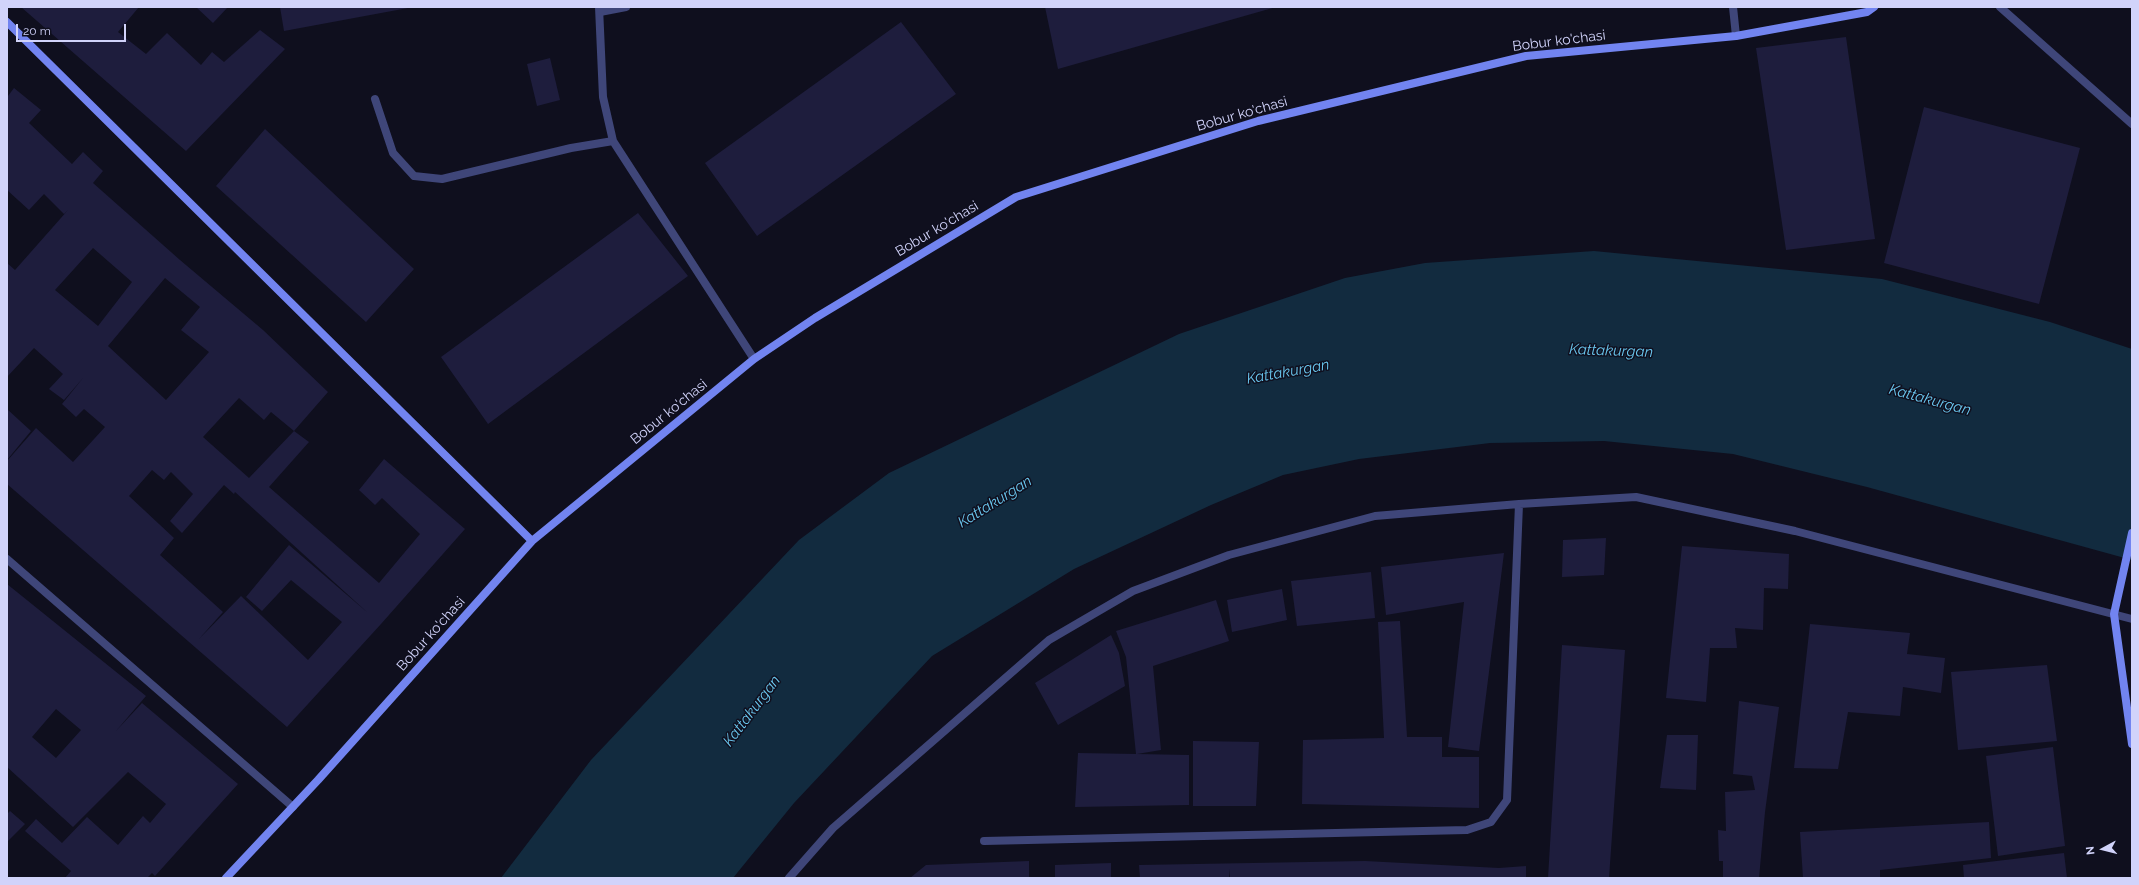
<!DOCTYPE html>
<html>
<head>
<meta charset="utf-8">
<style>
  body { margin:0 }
  #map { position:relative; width:2139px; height:885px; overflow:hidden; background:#0f0f1e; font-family:Raleway,sans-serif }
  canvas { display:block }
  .frame { position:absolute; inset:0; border:8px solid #d1d3fa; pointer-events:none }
  .north { position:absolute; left:2083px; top:829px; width:40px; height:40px; -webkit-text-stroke:3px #0f0f1e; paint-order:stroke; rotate:263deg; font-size:11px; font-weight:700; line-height:16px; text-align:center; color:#d1d3fa }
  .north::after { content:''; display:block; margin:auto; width:14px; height:18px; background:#d1d3fa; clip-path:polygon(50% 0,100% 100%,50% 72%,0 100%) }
  .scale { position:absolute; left:16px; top:24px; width:110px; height:18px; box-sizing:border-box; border:2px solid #d1d3fa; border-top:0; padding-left:5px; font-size:12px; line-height:14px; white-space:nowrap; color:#d1d3fa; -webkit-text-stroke:3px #0f0f1e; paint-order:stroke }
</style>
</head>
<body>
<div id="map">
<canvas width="2139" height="885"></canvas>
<div class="frame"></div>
<div class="north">N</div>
<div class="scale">20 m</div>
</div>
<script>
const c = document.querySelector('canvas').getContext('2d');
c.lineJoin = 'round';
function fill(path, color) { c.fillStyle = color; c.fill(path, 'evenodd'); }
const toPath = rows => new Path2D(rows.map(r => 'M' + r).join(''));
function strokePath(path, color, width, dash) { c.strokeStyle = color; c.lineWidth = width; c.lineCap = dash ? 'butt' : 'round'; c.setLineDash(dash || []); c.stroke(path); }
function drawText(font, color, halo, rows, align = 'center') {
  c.font = font + ' Raleway,sans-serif'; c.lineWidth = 3; c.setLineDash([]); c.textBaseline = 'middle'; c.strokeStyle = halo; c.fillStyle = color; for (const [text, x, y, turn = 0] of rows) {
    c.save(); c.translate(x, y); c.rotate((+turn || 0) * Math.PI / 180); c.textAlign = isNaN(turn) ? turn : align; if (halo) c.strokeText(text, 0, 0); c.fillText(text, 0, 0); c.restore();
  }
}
const water = toPath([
  [1594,251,1882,279,2050,322,2132,349,2132,560,1867,487,1733,454,1604,441,1490,443,1359,459,1283,475,1211,505,1074,569,932,656,794,803,733,878,501,878,591,760,799,540,889,473,1179,334,1345,278,1425,263]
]);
const building = toPath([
  [21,7,139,7,118,32,146,54,167,33,201,65,212,52,224,62,260,30,285,49,186,151],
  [196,7,228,7,213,23],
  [280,7,408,7,408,8,284,31],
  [1045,7,1276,7,1058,69],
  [901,22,956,94,757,236,705,163],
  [1846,37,1875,239,1786,250,1756,48],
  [550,58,560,100,537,106,527,64],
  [14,88,41,110,29,123,72,164,83,152,103,171,93,183,180,260,263,330,328,392,294,431,271,412,264,420,239,398,203,437,249,478,294,431,309,442,269,487,379,583,420,534,382,498,375,505,359,490,384,459,465,529,381,624,287,727,7,484,7,461,36,428,73,462,105,427,84,409,76,417,62,404,83,378,64,400,49,389,63,374,34,348,7,377,7,263,15,270,68,210,64,214,44,194,29,210,7,190,7,95,8,96],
  [93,248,132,282,98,326,55,290],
  [165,278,200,307,181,330,209,352,166,400,108,346],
  [152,470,164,480,171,472,193,494,170,521,182,533,224,485,234,494,235,492,368,613,289,545,246,597,262,611,291,580,342,622,308,660,241,596,199,639,223,612,160,555,174,538,129,496],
  [1924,107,2080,148,2039,304,1884,263],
  [265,129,414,269,366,322,216,186],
  [638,213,688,276,488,424,441,357],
  [7,409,31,431,7,460],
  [1606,538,1604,575,1562,577,1563,540],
  [1682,546,1789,554,1788,589,1764,588,1763,630,1735,628,1737,648,1710,648,1706,702,1666,698],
  [1504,553,1479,751,1448,747,1464,602,1386,615,1381,567],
  [1371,572,1375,618,1297,626,1291,581],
  [7,584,146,696,116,731,142,703,238,784,155,876,152,873,147,878,65,878,71,871,25,831,36,819,62,843,87,817,118,845,143,816,150,823,166,804,128,772,73,827,7,767],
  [56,709,81,730,56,758,32,737],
  [1282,589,1287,620,1232,632,1227,600],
  [1216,600,1229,641,1153,666,1161,750,1137,754,1189,755,1189,805,1075,807,1078,753,1136,754,1126,657,1116,631],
  [1400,621,1407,737,1442,737,1442,757,1479,757,1479,808,1302,804,1303,740,1384,738,1378,622],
  [1810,624,1910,633,1907,654,1945,658,1941,693,1903,687,1900,716,1848,712,1838,769,1794,768],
  [1111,635,1119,653,1125,686,1058,725,1035,683],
  [1562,645,1625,650,1609,878,1548,878],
  [2047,665,2057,741,1958,750,1951,672],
  [1739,701,1779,707,1765,812,1759,878,1723,878,1723,861,1719,861,1718,830,1726,831,1725,792,1755,790,1752,776,1733,774],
  [1667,735,1698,735,1696,790,1660,788],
  [1193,741,1259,742,1256,806,1193,806],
  [2053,747,2065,846,1998,856,1986,756],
  [10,811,25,824,7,842,7,814],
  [1989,822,1991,858,1880,870,1880,878,1803,878,1800,832],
  [2064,853,2067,878,1964,878,1963,865],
  [1029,861,1029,878,910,878,926,865],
  [1365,861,1499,868,1526,866,1526,878,1230,878,1230,869,1229,878,1140,878,1139,865],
  [1111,863,1111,878,1055,878,1055,865]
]);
const lane = toPath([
  [599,7,603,97,613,141,754,359],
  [2000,7,2132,124],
  [600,12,626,7],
  [375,99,393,153,414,176,442,179,571,148,613,141],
  [7,559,293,807]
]);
const street = toPath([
  [1733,7,1736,36],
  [984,841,1467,830,1491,822,1507,800,1519,504],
  [789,878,833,828,1049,640,1133,591,1229,555,1375,516,1519,504,1636,497,1795,531,2132,619]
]);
const secondary = toPath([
  [7,22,532,541],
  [2132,533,2114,614,2132,744],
  [226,878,318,780,532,541,754,359,815,318,1016,197,1258,121,1526,56,1736,36,1867,12,1874,7]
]);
const streetNames = [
  ["Bobur ko'chasi",1559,41,-7],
  ["Bobur ko'chasi",1242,114,-16],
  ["Bobur ko'chasi",937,229,-31],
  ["Bobur ko'chasi",669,412,-39],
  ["Bobur ko'chasi",431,634,-48]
];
const waterNames = [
  ["Kattakurgan",1611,351,2],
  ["Kattakurgan",1288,372,-10],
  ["Kattakurgan",1930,400,15],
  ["Kattakurgan",995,502,-32],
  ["Kattakurgan",752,711,-53]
];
fill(water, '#122b3f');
fill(building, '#1e1d3d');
strokePath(lane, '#3f4679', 8);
strokePath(street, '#3f4679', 8);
strokePath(secondary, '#7284f0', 8);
drawText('14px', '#d1d3fa', '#0f0f1e', streetNames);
drawText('italic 15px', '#6ac7ef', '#0f0f1e', waterNames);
</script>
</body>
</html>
